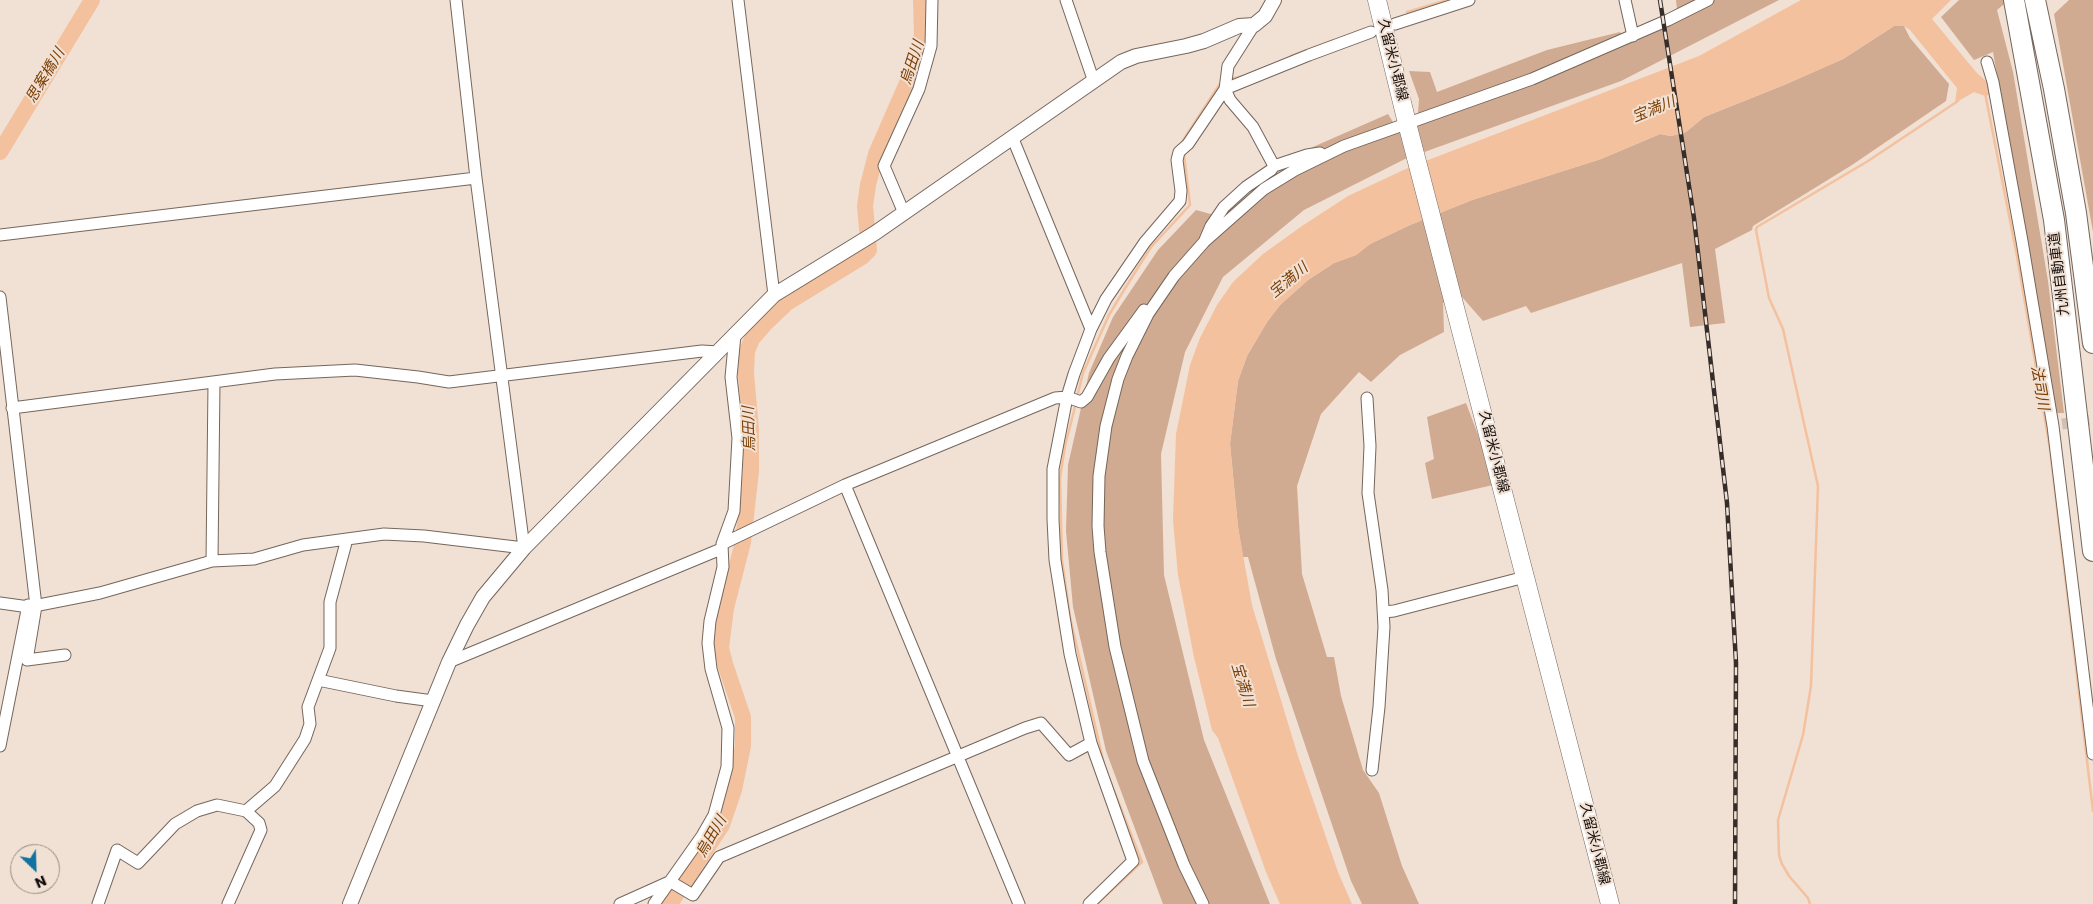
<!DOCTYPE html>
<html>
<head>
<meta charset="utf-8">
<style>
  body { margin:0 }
  #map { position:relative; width:2093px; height:904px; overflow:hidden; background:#f1e0d4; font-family:Poppins,sans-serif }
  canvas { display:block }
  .north { position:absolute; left:10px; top:844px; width:50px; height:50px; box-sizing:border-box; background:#f1e0d4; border:1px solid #988c83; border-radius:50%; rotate:156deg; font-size:14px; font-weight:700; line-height:20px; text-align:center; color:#130d0a }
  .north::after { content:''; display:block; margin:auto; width:18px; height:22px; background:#1273a1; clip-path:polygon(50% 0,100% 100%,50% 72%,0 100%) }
</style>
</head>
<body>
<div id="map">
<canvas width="2093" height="904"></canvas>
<div class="north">N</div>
</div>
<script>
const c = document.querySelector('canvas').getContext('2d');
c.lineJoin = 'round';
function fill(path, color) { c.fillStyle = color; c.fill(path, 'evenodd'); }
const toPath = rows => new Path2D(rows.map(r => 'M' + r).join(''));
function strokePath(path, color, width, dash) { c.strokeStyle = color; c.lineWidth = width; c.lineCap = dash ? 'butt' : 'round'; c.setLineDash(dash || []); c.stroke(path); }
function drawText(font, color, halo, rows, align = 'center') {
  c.font = font + ' Poppins,"Noto Sans JP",sans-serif'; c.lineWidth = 4; c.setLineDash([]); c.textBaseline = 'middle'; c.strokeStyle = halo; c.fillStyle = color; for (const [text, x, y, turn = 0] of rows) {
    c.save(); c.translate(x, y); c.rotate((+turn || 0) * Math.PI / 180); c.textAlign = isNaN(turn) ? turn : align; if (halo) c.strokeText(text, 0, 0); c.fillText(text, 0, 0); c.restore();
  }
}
const green = toPath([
  [1676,0,1779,0,1621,81,1405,159,1304,210,1223,277,1185,352,1161,454,1164,575,1204,740,1270,904,1163,904,1106,751,1073,607,1066,531,1068,465,1089,373,1113,317,1158,250,1196,210,1218,216,1285,167,1297,154,1388,114,1399,132,1417,127,1419,99,1409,71,1430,72,1437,92,1547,50,1620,32,1627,42,1678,20],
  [1959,0,2009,0,1997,10,2013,72,2048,281,2064,413,2056,413,1993,52,1974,60,1941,17],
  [2069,0,2093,0,2093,232,2054,14],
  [1894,26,1904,26,1910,38,1949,84,1946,101,1852,165,1753,226,1752,230,1715,249,1725,323,1690,327,1682,263,1531,313,1526,306,1483,321,1462,297,1443,303,1444,332,1400,355,1371,382,1359,372,1321,414,1297,486,1302,574,1327,657,1334,657,1341,696,1363,770,1379,793,1402,866,1419,904,1362,904,1351,881,1276,659,1248,557,1243,557,1238,527,1230,444,1238,381,1247,356,1267,322,1280,305,1308,280,1334,263,1356,255,1370,244,1410,225,1472,200,1601,159,1660,134,1671,136,1686,132,1704,117,1784,85,1843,59],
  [1466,403,1483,448,1493,485,1432,499,1425,463,1434,459,1427,417]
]);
const water = toPath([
  [1801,0,1951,0,1932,19,1976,72,1987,82,1992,94,1985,96,1974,92,1955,103,1957,88,1910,30,1904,26,1894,26,1843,59,1784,85,1704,117,1686,132,1671,136,1660,134,1601,159,1472,200,1410,225,1370,244,1356,255,1334,263,1308,280,1280,305,1267,322,1247,356,1238,381,1230,444,1238,527,1252,605,1298,756,1338,872,1352,904,1280,904,1266,872,1218,738,1212,730,1194,657,1178,575,1173,520,1176,434,1190,365,1200,338,1217,305,1233,282,1263,254,1302,226,1348,196,1410,167,1699,56]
]);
const stream = toPath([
  [1407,12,1447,0],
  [1291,56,1334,40],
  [1230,79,1244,76],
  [1985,93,2017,256,2050,449,2093,811],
  [1182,142,1219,85,1223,82],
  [1077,397,1083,373,1109,315,1124,290,1151,247,1190,205,1184,155],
  [1076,403,1065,446,1060,478,1062,560,1070,617,1104,764],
  [1097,904,1142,862,1109,778],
  [1810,904,1808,898,1789,876,1782,864,1779,855,1778,820,1803,735,1811,686,1818,486,1783,329,1769,298,1756,230,1757,227,1868,161,1958,101]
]);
const river = toPath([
  [0,152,92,0],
  [670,904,722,825,734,790,743,746,743,717,725,664,721,648,726,608,743,542,751,471,751,430,746,374,747,351,752,339,765,324,787,303,862,257,869,250,865,206,868,185,876,154,914,67,922,35,921,0]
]);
const minorTunnel = toPath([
  [2062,424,2093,420]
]);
const minor = toPath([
  [738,0,774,295],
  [1066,0,1094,82],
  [1625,0,1633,36],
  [1395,24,1469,0],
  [1254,25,1228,66,1225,89,1230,100,1253,127,1274,166,1307,155,1320,153],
  [1987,62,1993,82,2022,241,2053,426,2093,754],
  [1013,139,1091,329],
  [904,213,884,166,919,89,931,46,932,0],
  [0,235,476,178],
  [1205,240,1211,226,1224,207,1246,187,1271,170,1274,166],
  [0,297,36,606,27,660,65,655],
  [1367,398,1370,446,1368,493,1382,590,1384,627,1379,707,1372,770],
  [12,408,275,374,355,370,418,377,449,382,702,351,718,352],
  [845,485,1019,904],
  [722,544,845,485,1055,398,1067,397,1081,402,1087,397,1109,358,1144,310],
  [212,561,214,383],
  [0,603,29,607,100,593,212,561,254,559,303,545,384,534,424,536,524,548,476,178,456,0],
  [1384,612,1394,611,1525,577],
  [449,662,721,549],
  [318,680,396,696,433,701],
  [0,746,28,605],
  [246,811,275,786,305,739,310,724,308,707,330,648,330,602,347,539],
  [671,882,693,895,719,857,1025,728,1041,723,1069,755,1091,743],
  [98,904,117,850,138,863,175,824,197,811,217,805,246,811,259,823,261,830,228,904],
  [620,904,669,882],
  [654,904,702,836,714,815,727,767,728,728,711,669,708,643,710,621,723,567,722,544,734,511,738,438,731,377,735,335],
  [1089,904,1133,861,1091,743,1070,654,1055,560,1053,519,1053,469,1067,397,1074,374,1091,329,1106,299,1145,242,1180,201,1181,191,1177,160,1179,152,1188,144,1225,89,1309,55,1371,32],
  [1203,904,1184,865,1143,761,1115,647,1100,552,1098,526,1099,476,1106,426,1118,379,1127,356,1148,314,1174,276,1204,242,1264,189,1295,170,1344,146,1532,79,1668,20,1708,0]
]);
const tertiary = toPath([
  [350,904,449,662,467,625,483,597,524,548,774,295,875,233,1121,62,1136,56,1186,46,1204,41,1239,26,1254,25,1265,16,1274,0]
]);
const primary = toPath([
  [1377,0,1408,127,1610,904]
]);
const motorway = toPath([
  [2014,0,2054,220,2093,551],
  [2035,0,2054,89,2076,213,2093,343]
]);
const rail = toPath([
  [1660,0,1694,218,1727,503,1736,663,1735,904]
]);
const streetNames = [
  ["久留米小郡線",1392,60,76],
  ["九州自動車道",2060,274,-97],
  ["久留米小郡線",1493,452,76],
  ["久留米小郡線",1594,844,76]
];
const waterNames = [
  ["烏田川",913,63,-72],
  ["思案橋川",46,76,-59],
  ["宝満川",1654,110,-22],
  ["宝満川",1289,281,-40],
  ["法司川",2039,388,80],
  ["烏田川",750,429,-92],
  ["宝満川",1242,685,73],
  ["烏田川",712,837,-60]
];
fill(green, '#d1ab91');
fill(water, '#f3c19e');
strokePath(stream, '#f3c19e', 2.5);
strokePath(river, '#f3c19e', 16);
strokePath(minorTunnel, '#d0c0b6', 11, [11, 5.5]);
strokePath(minor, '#75665c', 13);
strokePath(tertiary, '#75665c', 16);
strokePath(primary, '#75665c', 19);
strokePath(motorway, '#75665c', 22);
strokePath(minor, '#fff', 11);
strokePath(tertiary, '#fff', 14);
strokePath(primary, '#fff', 18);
strokePath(motorway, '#fff', 20);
strokePath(rail, '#352d29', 4.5);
strokePath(rail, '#f1e0d4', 2.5, [8]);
drawText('14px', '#130d0a', '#f1e0d4', streetNames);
drawText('italic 15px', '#7c3f04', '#f1e0d4', waterNames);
</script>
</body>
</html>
